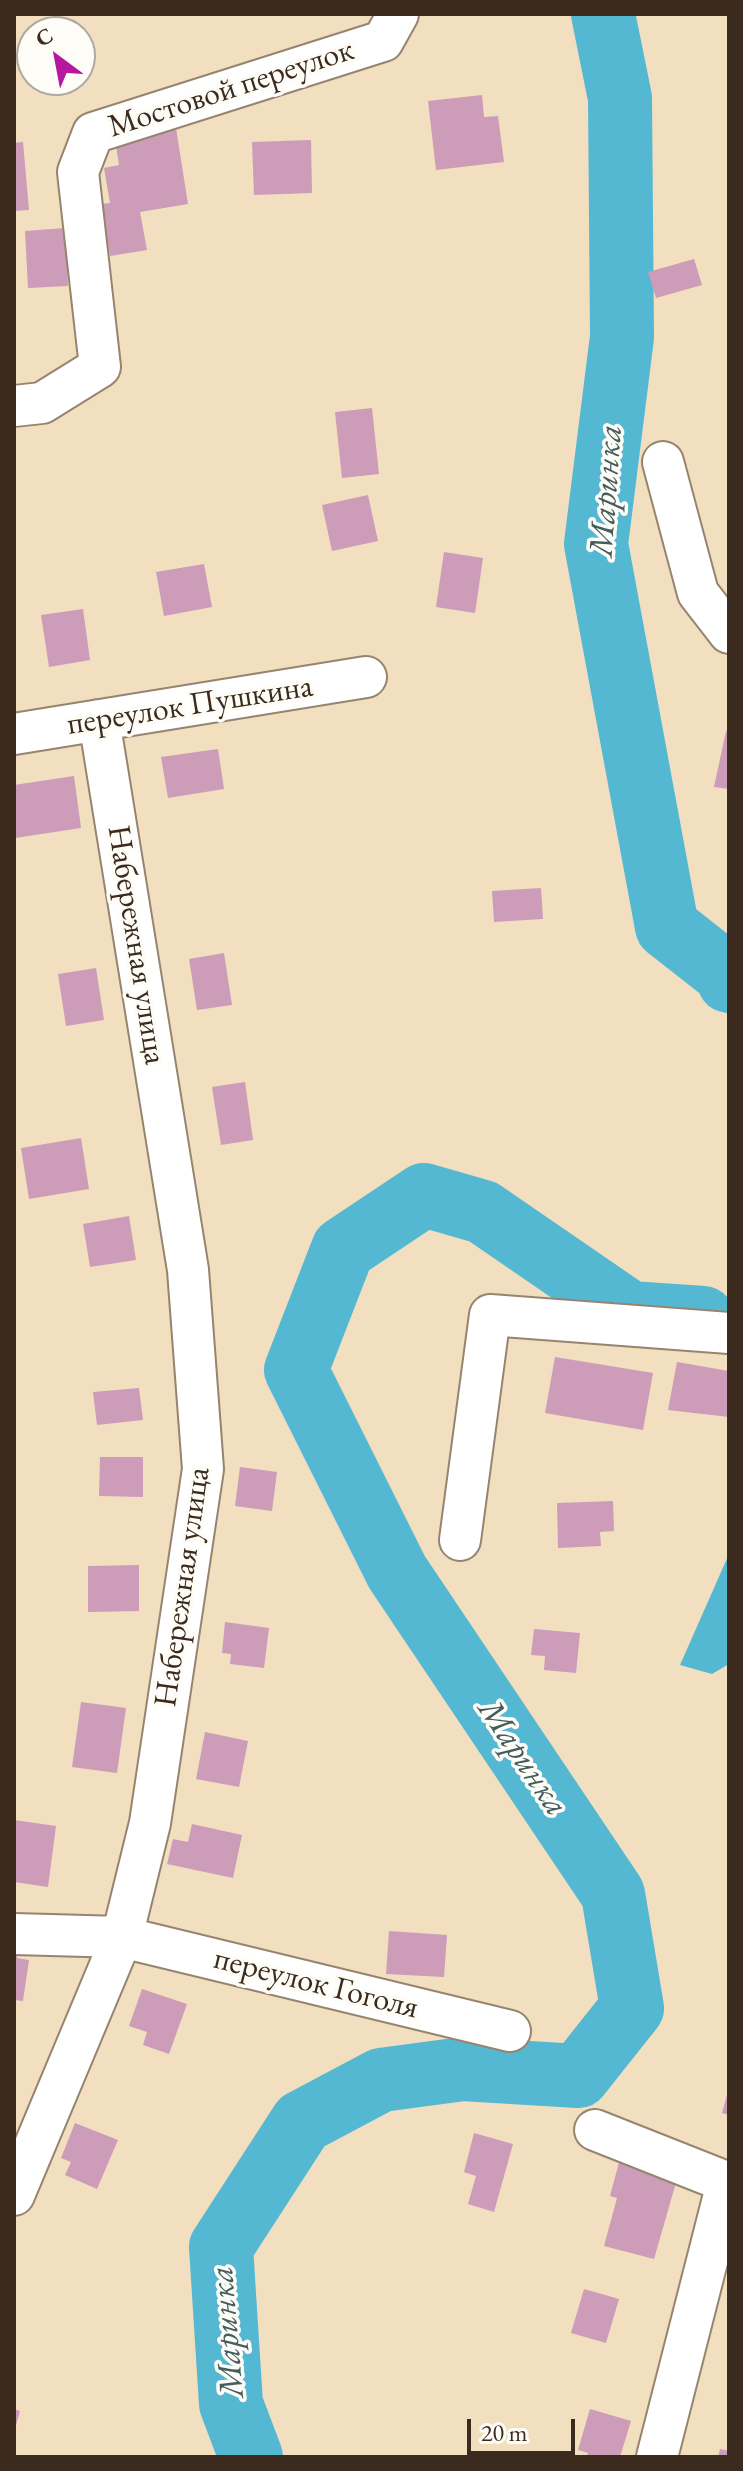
<!DOCTYPE html>
<html>
<head>
<meta charset="utf-8">
<style>
  body { margin:0 }
  #map { position:relative; width:743px; height:2471px; overflow:hidden; background:#f1dfc0; font-family:"EB Garamond",serif }
  canvas { display:block }
  .frame { position:absolute; inset:0; border:16px solid #3b2a1e; pointer-events:none }
  .north { position:absolute; left:16px; top:16px; width:80px; height:80px; box-sizing:border-box; background:#fdfcf7; border:2px solid #afa8a0; border-radius:50%; rotate:328deg; font-size:22px; font-weight:700; line-height:32px; text-align:center; color:#3b2a1e }
  .north::after { content:''; display:block; margin:auto; width:28px; height:36px; background:#b5179e; clip-path:polygon(50% 0,100% 100%,50% 72%,0 100%) }
  .scale { position:absolute; left:467px; top:2419px; width:108px; height:36px; box-sizing:border-box; border:4px solid #3b2a1e; border-top:0; padding-left:10px; font-size:24px; line-height:28px; white-space:nowrap; color:#3b2a1e; -webkit-text-stroke:6px #fdfcf7; paint-order:stroke }
</style>
</head>
<body>
<div id="map">
<canvas width="743" height="2471"></canvas>
<div class="frame"></div>
<div class="north">С</div>
<div class="scale">20 m</div>
</div>
<script>
const c = document.querySelector('canvas').getContext('2d');
c.lineJoin = 'round';
function fill(path, color) { c.fillStyle = color; c.fill(path, 'evenodd'); }
const toPath = rows => new Path2D(rows.map(r => 'M' + r).join(''));
function strokePath(path, color, width, dash) { c.strokeStyle = color; c.lineWidth = width; c.lineCap = dash ? 'butt' : 'round'; c.setLineDash(dash || []); c.stroke(path); }
function drawText(font, color, halo, rows, align = 'center') {
  c.font = font + ' "EB Garamond",serif'; c.lineWidth = 7; c.setLineDash([]); c.textBaseline = 'middle'; c.strokeStyle = halo; c.fillStyle = color; for (const [text, x, y, turn = 0] of rows) {
    c.save(); c.translate(x, y); c.rotate((+turn || 0) * Math.PI / 180); c.textAlign = isNaN(turn) ? turn : align; if (halo) c.strokeText(text, 0, 0); c.fillText(text, 0, 0); c.restore();
  }
}
const water = toPath([
  [729,1554,729,1664,712,1674,680,1665]
]);
const river = toPath([
  [603,14,620,98,622,337,596,544,667,927,727,974,729,981],
  [251,2457,231,2404,221,2247,302,2122,381,2080,463,2069,578,2076,632,2008,613,1894,397,1572,296,1370,343,1249,424,1195,483,1212,630,1313,703,1318]
]);
const building = toPath([
  [482,95,484,117,498,116,504,162,436,170,428,101],
  [176,128,188,204,140,212,147,250,110,256,101,204,110,203,104,168,119,165,115,139],
  [311,140,312,193,254,195,252,142],
  [23,142,29,210,14,211,14,143],
  [65,228,68,286,28,288,25,231],
  [694,259,702,285,656,298,648,272],
  [372,408,379,474,342,478,335,412],
  [368,495,378,541,332,551,322,505],
  [444,552,483,558,475,613,436,607],
  [204,564,212,607,164,616,156,572],
  [83,609,90,660,49,667,41,615],
  [726,731,729,732,729,789,714,787],
  [218,749,224,789,168,798,161,757],
  [74,776,81,828,15,838,14,785],
  [541,888,543,919,494,922,492,891],
  [224,953,232,1005,197,1010,189,959],
  [96,968,104,1020,66,1026,58,974],
  [245,1082,253,1140,221,1145,212,1087],
  [81,1138,89,1189,29,1199,21,1148],
  [129,1216,136,1260,90,1267,83,1224],
  [555,1357,653,1373,643,1430,545,1413],
  [677,1362,729,1371,729,1417,668,1410],
  [139,1388,143,1420,97,1425,93,1392],
  [100,1457,143,1457,143,1497,99,1496],
  [240,1467,277,1472,272,1511,235,1506],
  [613,1501,614,1531,600,1532,601,1546,558,1548,557,1503],
  [139,1565,139,1611,88,1612,88,1566],
  [225,1622,269,1628,264,1668,230,1664,231,1654,222,1653],
  [534,1629,580,1633,576,1673,544,1670,545,1656,531,1655],
  [81,1702,126,1708,117,1773,72,1767],
  [205,1732,248,1741,239,1787,196,1779],
  [14,1820,56,1826,48,1887,14,1882],
  [192,1824,242,1835,233,1878,167,1864,173,1839,188,1842],
  [389,1931,447,1935,444,1977,386,1974],
  [14,1949,18,1950,17,1958,29,1960,23,2001,14,2000],
  [142,1989,187,2004,169,2054,143,2045,147,2032,129,2026],
  [728,2091,729,2091,729,2115,722,2113],
  [75,2123,118,2140,97,2189,65,2175,71,2162,61,2158],
  [474,2133,513,2144,494,2212,468,2204,476,2176,464,2172],
  [621,2155,679,2172,654,2259,604,2246,617,2198,610,2196],
  [584,2289,619,2299,606,2343,571,2333],
  [14,2409,20,2411,15,2429,14,2429],
  [590,2409,631,2421,620,2457,587,2457,588,2453,578,2450],
  [720,2449,729,2451,729,2457,718,2457]
]);
const minor = toPath([
  [14,406,42,403,100,367,78,172,93,133,383,41,398,14],
  [663,462,698,593,729,633],
  [14,734,366,677],
  [460,1540,490,1315,729,1333],
  [14,1934,122,1937,510,2031],
  [595,2130,729,2183],
  [14,2195,122,1937,150,1823,203,1469,188,1270,99,720],
  [657,2457,727,2183]
]);
const streetNames = [
  ["Мостовой переулок",231,89,-18],
  ["переулок Пушкина",190,706,-9],
  ["Набережная улица",136,945,81],
  ["Набережная улица",183,1587,-82],
  ["переулок Гоголя",316,1984,14]
];
const waterNames = [
  ["Маринка",607,491,-86],
  ["Маринка",522,1758,56],
  ["Маринка",228,2332,-95]
];
fill(water, '#54b8d2');
strokePath(river, '#54b8d2', 64);
fill(building, '#cc9cb9');
strokePath(minor, '#96846f', 44);
strokePath(minor, '#fff', 40);
drawText('32px', '#3b2a1e', '#fdfcf7', streetNames);
drawText('italic 34px', '#445c5d', '#fdfcf7', waterNames);
</script>
</body>
</html>
